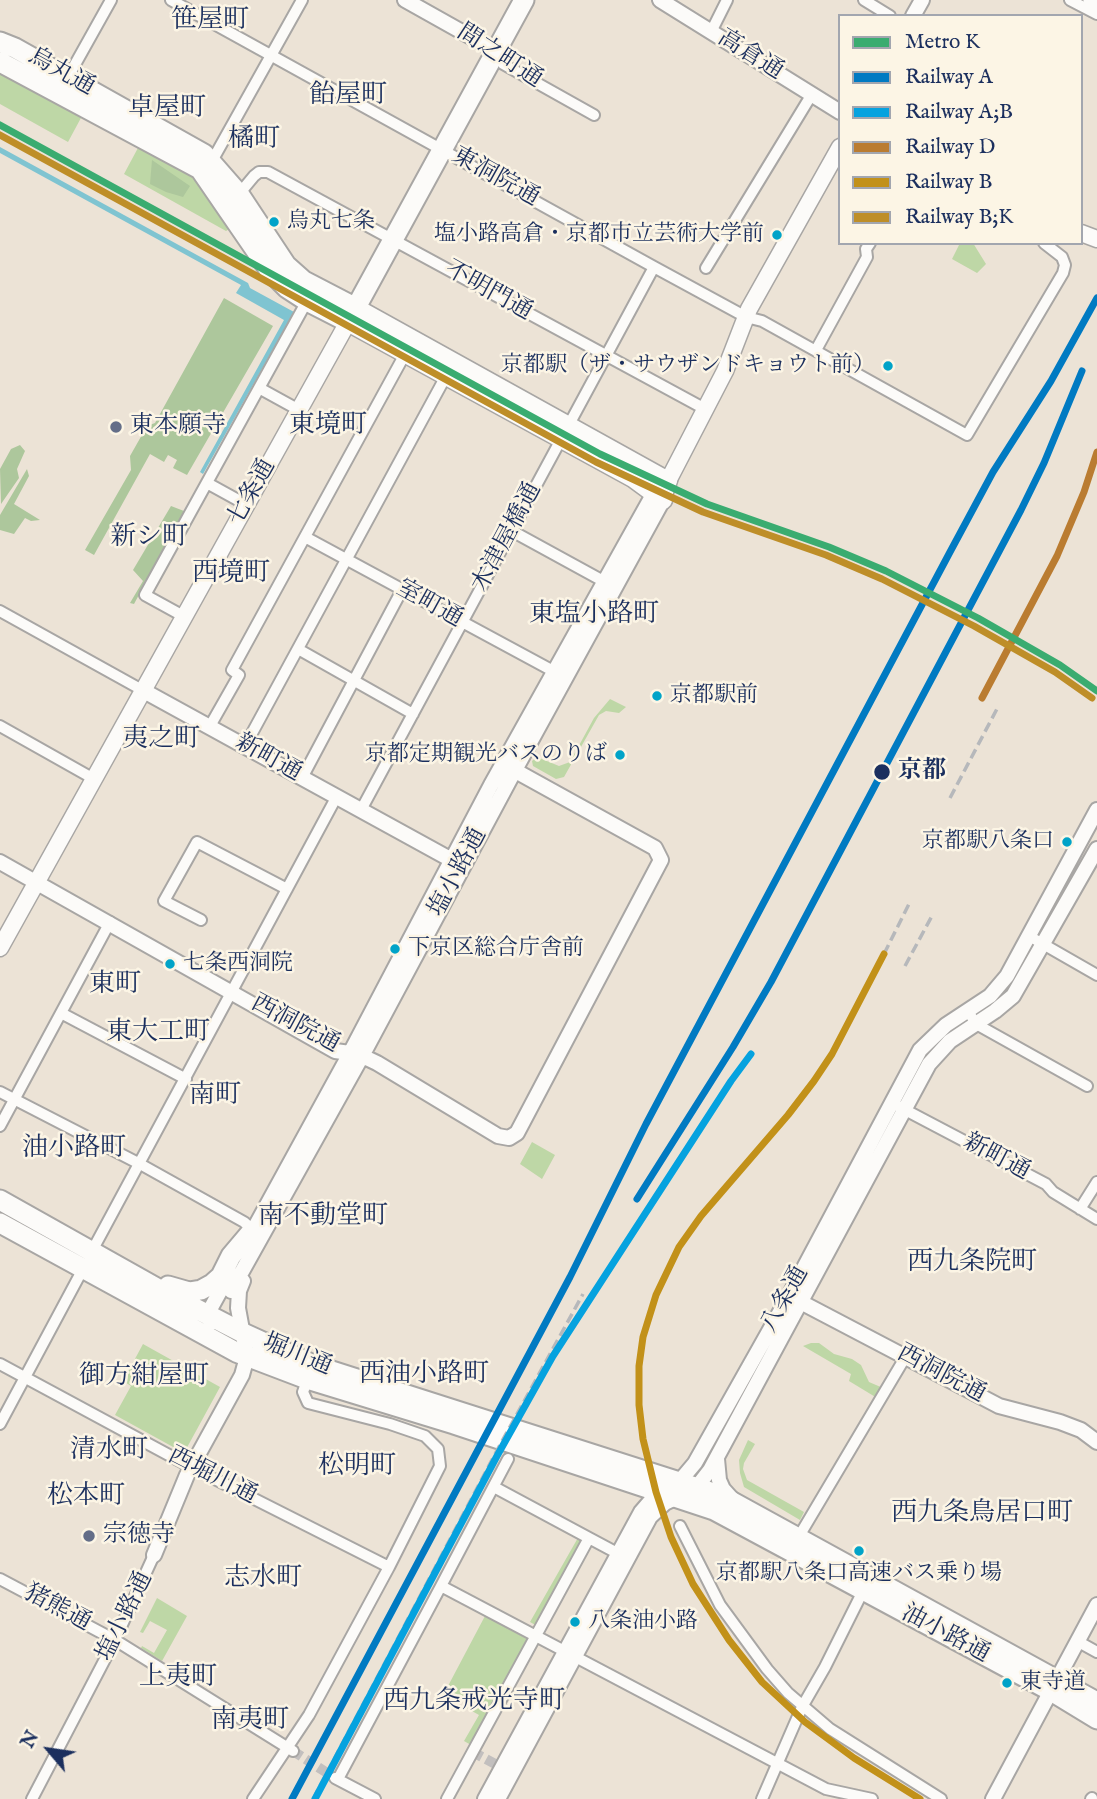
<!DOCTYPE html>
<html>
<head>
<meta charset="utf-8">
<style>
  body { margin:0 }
  #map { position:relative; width:1097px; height:1799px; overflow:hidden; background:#ece3d6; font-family:"IM FELL English",serif }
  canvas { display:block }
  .legend { position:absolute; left:838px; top:14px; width:245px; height:231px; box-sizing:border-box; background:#fcf5e5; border:2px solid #a2a6af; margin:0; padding:9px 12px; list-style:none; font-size:21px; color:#1b2f5e }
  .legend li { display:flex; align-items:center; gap:14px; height:35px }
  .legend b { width:35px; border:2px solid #a2a6af }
  .north { position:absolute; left:14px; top:1715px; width:70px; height:70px; -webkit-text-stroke:5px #fcf5e5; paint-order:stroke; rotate:299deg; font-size:19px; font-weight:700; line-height:28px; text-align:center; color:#1b2f5e }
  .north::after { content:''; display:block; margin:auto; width:24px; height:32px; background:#1b2f5e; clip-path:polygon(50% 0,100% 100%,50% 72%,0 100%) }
</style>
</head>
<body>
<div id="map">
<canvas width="1097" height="1799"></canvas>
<ul class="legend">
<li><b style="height:9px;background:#3aac70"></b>Metro K</li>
<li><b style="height:9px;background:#007ac2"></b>Railway A</li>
<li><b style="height:9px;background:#05a2df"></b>Railway A;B</li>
<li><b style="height:9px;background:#ba7c31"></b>Railway D</li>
<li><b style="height:9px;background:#c29119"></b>Railway B</li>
<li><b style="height:9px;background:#be8e28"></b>Railway B;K</li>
</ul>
<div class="north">N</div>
</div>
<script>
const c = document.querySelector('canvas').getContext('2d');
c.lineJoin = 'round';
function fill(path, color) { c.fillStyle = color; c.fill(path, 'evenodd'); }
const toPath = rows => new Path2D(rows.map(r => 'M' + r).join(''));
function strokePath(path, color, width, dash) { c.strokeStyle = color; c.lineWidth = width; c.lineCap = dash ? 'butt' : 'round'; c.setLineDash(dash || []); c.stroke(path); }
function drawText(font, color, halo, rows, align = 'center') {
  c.font = font + ' "IM FELL English","Noto Serif JP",serif'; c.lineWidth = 5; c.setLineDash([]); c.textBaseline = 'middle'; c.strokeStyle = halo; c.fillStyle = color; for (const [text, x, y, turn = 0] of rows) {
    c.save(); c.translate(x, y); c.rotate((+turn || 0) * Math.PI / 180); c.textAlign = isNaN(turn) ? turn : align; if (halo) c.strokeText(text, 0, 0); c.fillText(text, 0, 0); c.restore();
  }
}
const green = toPath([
  [0,71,82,116,68,142,0,104],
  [139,146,197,178,231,228,226,231,124,174],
  [960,243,973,243,986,264,977,273,952,259],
  [610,699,626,707,619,713,606,711,599,715,564,777,556,779,533,766,532,761,537,757,559,766,570,762,594,718],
  [532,1142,555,1155,542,1179,520,1164],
  [811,1343,819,1343,834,1354,852,1359,861,1365,869,1382,883,1388,877,1398,849,1381,851,1374,803,1346],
  [143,1344,220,1387,184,1453,115,1415,131,1386,123,1381],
  [748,1440,755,1444,744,1463,743,1469,747,1480,804,1512,800,1520,744,1487,740,1473,739,1460],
  [579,1536,584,1539,539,1627,530,1622],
  [157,1598,187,1616,162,1661,141,1648,142,1646,154,1653,167,1630,150,1621,143,1633,140,1632],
  [485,1616,529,1640,471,1745,464,1741,479,1715,463,1706,463,1698,452,1692,448,1686]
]);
const forest = toPath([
  [152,160,190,186,183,197,166,192,150,184],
  [224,298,273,326,187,475,173,468,177,460,168,455,164,462,150,454,94,555,85,550,131,470,130,456,147,426,155,423],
  [20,445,25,451,17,469,19,478,1,504,0,469,11,449],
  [27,469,29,476,14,504,40,520,31,521,25,518,14,534,0,530,0,515],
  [171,506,184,511,134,604,130,603,143,581,133,570]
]);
const water = toPath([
  [0,147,248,283,250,288,294,312,203,474,200,472,284,320,236,293,241,285,0,153]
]);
const minorTunnel = toPath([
  [293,1751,335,1778],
  [473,1752,495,1764]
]);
const minor = toPath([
  [171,0,654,267,746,317,762,321,967,435,1063,273,1065,265,1062,257,1044,243],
  [864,0,890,16],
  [1070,0,1097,14],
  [711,32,727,0],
  [496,51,503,64,594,115],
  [68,77,111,0],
  [212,161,302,0],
  [239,194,254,176,259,172,268,172,705,409],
  [706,268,812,94],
  [816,350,867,257,866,249,870,243],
  [259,388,299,410],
  [207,483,247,505],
  [510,530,605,582],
  [305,537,555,672],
  [0,611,144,691],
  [185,617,145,595,307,301],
  [298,649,413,714],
  [0,726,94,779],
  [210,726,239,675,232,670,405,354],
  [245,746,446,376],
  [302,778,402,590],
  [361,810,654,267],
  [201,920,164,901,197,842,287,889],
  [1029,936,1097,975],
  [968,1011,976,1024,1087,1086],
  [61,1013,186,1079],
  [0,1092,140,1164,244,1222,253,1230],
  [892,1103,1046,1184,1053,1192,1097,1219],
  [0,1126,110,922],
  [1080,1209,1097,1182],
  [92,1251,337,796],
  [0,1364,191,1467,389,1567],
  [0,1424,84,1267],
  [508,1459,441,1586,826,1789,872,1799],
  [680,1526,720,1605,767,1669,788,1693,830,1729,941,1799],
  [589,1538,619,1554],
  [798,1538,906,1356],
  [0,1579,115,1640,293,1751],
  [1077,1641,1097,1652],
  [335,1778,375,1799],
  [338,1779,441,1586],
  [32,1799,115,1640,154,1555],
  [253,1799,309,1715,389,1567,440,1466,438,1449,425,1436,390,1424,308,1403,303,1392,309,1375],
  [447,1799,589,1538,494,1487],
  [762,1799,802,1707,825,1667,863,1591],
  [1091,1799,1092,1798]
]);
const tertiary = toPath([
  [405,0,496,51],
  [660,0,840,112],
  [913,16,922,0],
  [144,691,459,864],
  [0,862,335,1051,358,1054,377,1063,498,1136,509,1138,517,1133,661,860,655,848,503,764],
  [250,1236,348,1057,491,785,654,493],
  [231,1291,362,1056,515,770,663,500],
  [793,1298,999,1406,1060,1422,1081,1430,1097,1442],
  [211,1323,207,1315,230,1273],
  [717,1459,719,1480,723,1489,733,1500],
  [154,1555,187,1475,242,1375,247,1357,238,1308,239,1291,243,1281],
  [485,1799,641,1512,654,1497,679,1482,695,1463,789,1296,920,1050,946,1025,990,996,1007,976,1097,810],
  [498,1799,650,1517,665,1503,696,1488,710,1470,929,1064,950,1041,995,1011,1013,996,1097,849],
  [993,1799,1097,1605]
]);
const secondary = toPath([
  [1081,233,1097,239],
  [663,500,668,481,725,371,749,309,840,147],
  [0,948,348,322]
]);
const primary = toPath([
  [356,308,668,481],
  [348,322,633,478,663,500]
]);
const trunk = toPath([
  [1093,0,1097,2],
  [0,42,15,48,204,154,239,194,286,265,304,281,356,308],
  [0,62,200,169,270,271,287,288,307,301,348,322,524,0],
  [0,1200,162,1291,243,1333,313,1365,720,1495,1097,1702],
  [0,1223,236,1352,307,1379,454,1424,714,1510,1051,1691,1097,1719],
  [168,1286,189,1292,201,1290,212,1284,221,1276,231,1256,253,1230]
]);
const rail = toPath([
  [950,798,998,707],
  [884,954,910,902],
  [905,966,933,914],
  [313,1799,495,1454,583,1294]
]);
const rail1 = toPath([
  [637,1199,733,1047,771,982,1021,510,1044,463,1082,371],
  [292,1799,570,1277,646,1124,950,552,993,472,1051,381,1097,298]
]);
const rail2 = toPath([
  [315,1799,497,1456,553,1356,731,1081,751,1054]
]);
const rail3 = toPath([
  [982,698,1057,556,1084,492,1097,452]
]);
const rail4 = toPath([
  [884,954,832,1054,814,1081,788,1115,701,1216,679,1247,656,1295,643,1337,639,1366,639,1405,643,1439,656,1492,671,1537,693,1584,729,1640,762,1682,805,1722,854,1758,920,1799]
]);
const rail5 = toPath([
  [0,135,596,462,703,512,826,555,882,579,974,626,1055,672,1092,698]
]);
const metro1 = toPath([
  [0,125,600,454,707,504,829,547,886,571,978,618,1060,665,1097,691]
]);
const markers = [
  [274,222,6,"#01a3c8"],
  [777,235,6,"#01a3c8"],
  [888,366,6,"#01a3c8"],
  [116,427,7,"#646e88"],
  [657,696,6,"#01a3c8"],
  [620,755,6,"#01a3c8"],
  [882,772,9,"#1b2f5e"],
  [1067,842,6,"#01a3c8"],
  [395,949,6,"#01a3c8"],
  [170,964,6,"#01a3c8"],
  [89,1536,7,"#646e88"],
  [859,1551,6,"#01a3c8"],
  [575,1622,6,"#01a3c8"],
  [1007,1683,6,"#01a3c8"]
];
const busNames = [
  ["烏丸七条",287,222],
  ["塩小路高倉・京都市立芸術大学前",764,235,"right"],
  ["京都駅（ザ・サウザンドキョウト前）",875,366,"right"],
  ["京都駅前",670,696],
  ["京都定期観光バスのりば",607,755,"right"],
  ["京都駅八条口",1054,842,"right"],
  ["下京区総合庁舎前",408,949],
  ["七条西洞院",183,964],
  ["京都駅八条口高速バス乗り場",859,1574,"center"],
  ["八条油小路",588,1622],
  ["東寺道",1020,1683]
];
const streetNames = [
  ["高倉通",750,56,32],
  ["間之町通",499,57,33],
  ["烏丸通",61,73,29],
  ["東洞院通",495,178,29],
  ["不明門通",488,292,29],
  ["七条通",253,493,-61],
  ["木津屋橋通",508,538,-62],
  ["室町通",429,605,29],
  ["新町通",268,759,29],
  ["塩小路通",459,873,-62],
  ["西洞院通",295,1025,28],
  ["新町通",996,1158,28],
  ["八条通",786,1300,-61],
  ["堀川通",297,1356,22],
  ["西洞院通",941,1375,28],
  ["西堀川通",212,1477,27],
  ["猪熊通",57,1609,28],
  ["塩小路通",126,1617,-64],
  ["油小路通",945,1635,28]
];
const poiNames = [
  ["東本願寺",130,427],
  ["宗徳寺",103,1536]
];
const stopNames = [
  ["京都",898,772]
];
const neighbourhoodNames = [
  ["笹屋町",210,22],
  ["飴屋町",348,97],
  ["卓屋町",167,110],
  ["橘町",254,141],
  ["東境町",328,427],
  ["新シ町",149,539],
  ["西境町",231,575],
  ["東塩小路町",594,616],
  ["夷之町",161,741],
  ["東町",115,986],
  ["東大工町",158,1034],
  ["南町",215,1097],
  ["油小路町",74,1150],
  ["南不動堂町",323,1218],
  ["西九条院町",972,1264],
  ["西油小路町",424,1376],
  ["御方紺屋町",144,1378],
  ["清水町",109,1452],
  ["松明町",357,1468],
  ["松本町",86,1498],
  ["西九条鳥居口町",982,1515],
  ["志水町",263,1580],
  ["上夷町",178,1679],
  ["西九条戒光寺町",474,1703],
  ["南夷町",250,1722]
];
fill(green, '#bed7a6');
fill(forest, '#adc79c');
fill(water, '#7fc4d1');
strokePath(minorTunnel, '#c2bfbe', 10, [10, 5]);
strokePath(minor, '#a8a6a4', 14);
strokePath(tertiary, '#a8a6a4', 18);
strokePath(secondary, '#a8a6a4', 19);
strokePath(primary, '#a8a6a4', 21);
strokePath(trunk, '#a8a6a4', 23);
strokePath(minor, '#fcfbf9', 10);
strokePath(tertiary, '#fcfbf9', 14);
strokePath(secondary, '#fcfbf9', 16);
strokePath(primary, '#fcfbf9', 18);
strokePath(trunk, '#fcfbf9', 19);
strokePath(rail, '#b6b8bb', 3.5, [10, 5]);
strokePath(rail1, '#007ac2', 7);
strokePath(rail2, '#05a2df', 7);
strokePath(rail3, '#ba7c31', 7);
strokePath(rail4, '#c29119', 7);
strokePath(rail5, '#be8e28', 7);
strokePath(metro1, '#3aac70', 7);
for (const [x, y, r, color] of markers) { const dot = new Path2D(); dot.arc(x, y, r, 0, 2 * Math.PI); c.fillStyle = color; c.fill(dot); strokePath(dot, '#fcf5e5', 2.5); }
drawText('22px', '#1b2f5e', '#fcf5e5', busNames, 'left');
drawText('24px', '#1b2f5e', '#fcf5e5', streetNames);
drawText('24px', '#1b2f5e', '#fcf5e5', poiNames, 'left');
drawText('bold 24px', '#1b2f5e', '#fcf5e5', stopNames, 'left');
drawText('26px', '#1b2f5e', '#fcf5e5', neighbourhoodNames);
</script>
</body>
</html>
